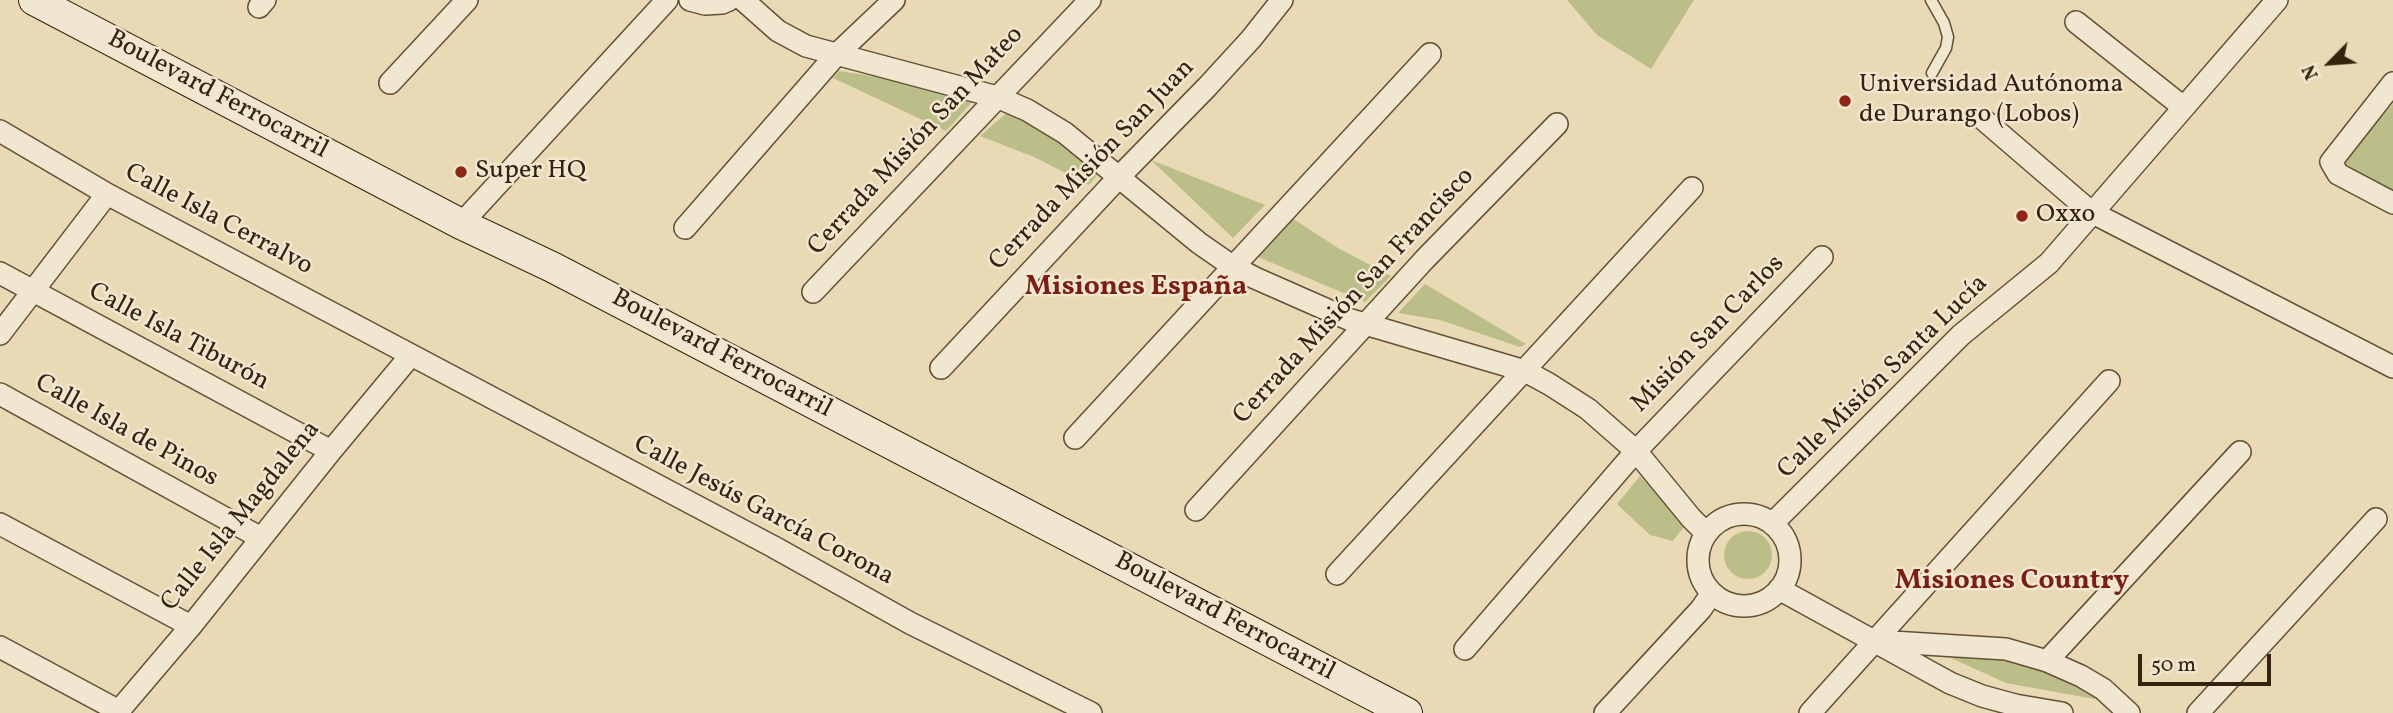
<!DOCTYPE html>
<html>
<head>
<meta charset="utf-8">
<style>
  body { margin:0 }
  #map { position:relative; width:2393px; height:713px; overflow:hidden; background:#ead9b5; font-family:Vollkorn,serif }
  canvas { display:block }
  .north { position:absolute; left:2295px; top:28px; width:70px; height:70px; -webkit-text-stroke:5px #f1e6cf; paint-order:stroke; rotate:245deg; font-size:19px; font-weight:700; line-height:28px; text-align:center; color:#35230f }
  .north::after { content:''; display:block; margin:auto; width:24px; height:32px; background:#35230f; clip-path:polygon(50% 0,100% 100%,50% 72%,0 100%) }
  .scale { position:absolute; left:2138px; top:654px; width:133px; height:32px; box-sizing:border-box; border:4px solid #35230f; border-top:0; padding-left:9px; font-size:21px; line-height:24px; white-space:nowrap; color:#35230f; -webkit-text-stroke:5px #f1e6cf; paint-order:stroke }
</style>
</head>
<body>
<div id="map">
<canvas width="2393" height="713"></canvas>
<div class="north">N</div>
<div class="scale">50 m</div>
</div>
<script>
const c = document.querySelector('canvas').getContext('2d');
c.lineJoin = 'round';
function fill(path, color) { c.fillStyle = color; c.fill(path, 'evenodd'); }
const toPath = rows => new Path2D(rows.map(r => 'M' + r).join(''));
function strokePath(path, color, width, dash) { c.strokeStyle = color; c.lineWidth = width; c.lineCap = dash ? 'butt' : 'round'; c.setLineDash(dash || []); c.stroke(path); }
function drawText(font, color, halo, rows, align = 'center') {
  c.font = font + ' Vollkorn,serif'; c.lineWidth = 5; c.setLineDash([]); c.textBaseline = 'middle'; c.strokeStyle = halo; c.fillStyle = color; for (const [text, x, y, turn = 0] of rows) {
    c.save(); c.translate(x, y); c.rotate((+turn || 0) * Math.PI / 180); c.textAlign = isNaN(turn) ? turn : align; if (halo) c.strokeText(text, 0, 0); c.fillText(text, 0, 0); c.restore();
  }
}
const green = toPath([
  [1567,0,1694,0,1651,69,1597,35],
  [839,71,911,82,974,100,946,131,833,78],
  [2393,104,2393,193,2339,165],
  [1009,111,1054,135,1099,173,1089,185,1034,157,980,136],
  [1151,160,1265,205,1233,238],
  [1292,218,1338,248,1391,276,1365,302,1258,257],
  [1425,284,1526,344,1520,347,1440,320,1398,313],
  [1640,476,1686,524,1673,541,1650,535,1617,504],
  '1724 555a24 24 0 1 1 48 0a24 24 0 1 1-48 0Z',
  [1931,649,2019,660,2111,702,2006,683]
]);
const service = toPath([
  [1931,0,1944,23,1948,37,1946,48,1932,73]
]);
const minor = toPath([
  [690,0,705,4,722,3,729,0],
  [743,0,778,31,806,46,997,97,1027,110,1065,133,1199,243,1232,266,1255,278,1348,319,1525,371,1549,384,1588,409,1636,451,1691,518,1706,533],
  [259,7,265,0],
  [2076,22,2183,107],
  [390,83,467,0],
  [2393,83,2331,162,2338,174,2393,203],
  [1984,120,2091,212,2393,367],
  [0,131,107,194,772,546,910,623,1091,713],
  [461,224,667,0],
  [685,228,836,55,894,0],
  [0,273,331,451],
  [813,292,1090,0],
  [0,334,107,194],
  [941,368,1120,176,1207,87,1251,39,1282,0],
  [0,394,261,538],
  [1075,438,1430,54],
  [1196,510,1425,259,1557,124],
  '1698 560a46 46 0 1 1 92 0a46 46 0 1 1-92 0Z',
  [1773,523,1961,335,2049,263,2277,0],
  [0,524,191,626],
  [1337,574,1692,188],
  [1779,589,1950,683,1982,696,2015,705,2062,713],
  [1876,641,2006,649,2047,661,2081,676,2103,689,2129,713],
  [0,647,119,711],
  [1465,649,1636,451,1822,257],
  [2047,661,2240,452],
  [117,713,191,626,331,451,411,355],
  [1605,713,1701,609,1712,593],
  [1810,713,2109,381],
  [2198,713,2376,519]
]);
const secondary = toPath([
  [34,0,461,224,552,267,1407,713]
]);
const markers = [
  [1845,101,7,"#8f2418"],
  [461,172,7,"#8f2418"],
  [2022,216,7,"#8f2418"]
];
const poiNames = [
  ["Universidad Autónoma",1859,86],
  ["de Durango (Lobos)",1859,116],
  ["Super HQ",475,172],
  ["Oxxo",2036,216]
];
const streetNames = [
  ["Boulevard Ferrocarril",217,96,28],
  ["Cerrada Misión San Mateo",917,142,-47],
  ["Cerrada Misión San Juan",1093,166,-46],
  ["Calle Isla Cerralvo",218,221,28],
  ["Cerrada Misión San Francisco",1355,297,-47],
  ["Misión San Carlos",1709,335,-46],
  ["Calle Isla Tiburón",178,338,28],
  ["Boulevard Ferrocarril",721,355,28],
  ["Calle Misión Santa Lucía",1884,378,-44],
  ["Calle Isla de Pinos",126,432,29],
  ["Calle Jesús García Corona",763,512,28],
  ["Calle Isla Magdalena",242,517,-51],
  ["Boulevard Ferrocarril",1224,618,28]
];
const neighbourhoodNames = [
  ["Misiones España",1136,289],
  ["Misiones Country",2012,583]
];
fill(green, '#bcbe8a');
strokePath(service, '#625038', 13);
strokePath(minor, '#625038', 24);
strokePath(secondary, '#35230f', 32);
strokePath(service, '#f1e6cf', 10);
strokePath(minor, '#f1e6cf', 21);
strokePath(secondary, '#f1e6cf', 30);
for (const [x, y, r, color] of markers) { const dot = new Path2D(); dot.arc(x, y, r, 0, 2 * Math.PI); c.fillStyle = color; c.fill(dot); strokePath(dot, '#f1e6cf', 2.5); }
drawText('26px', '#35230f', '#f1e6cf', poiNames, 'left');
drawText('26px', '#35230f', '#f1e6cf', streetNames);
drawText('bold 28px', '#7a1f14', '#f1e6cf', neighbourhoodNames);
</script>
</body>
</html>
